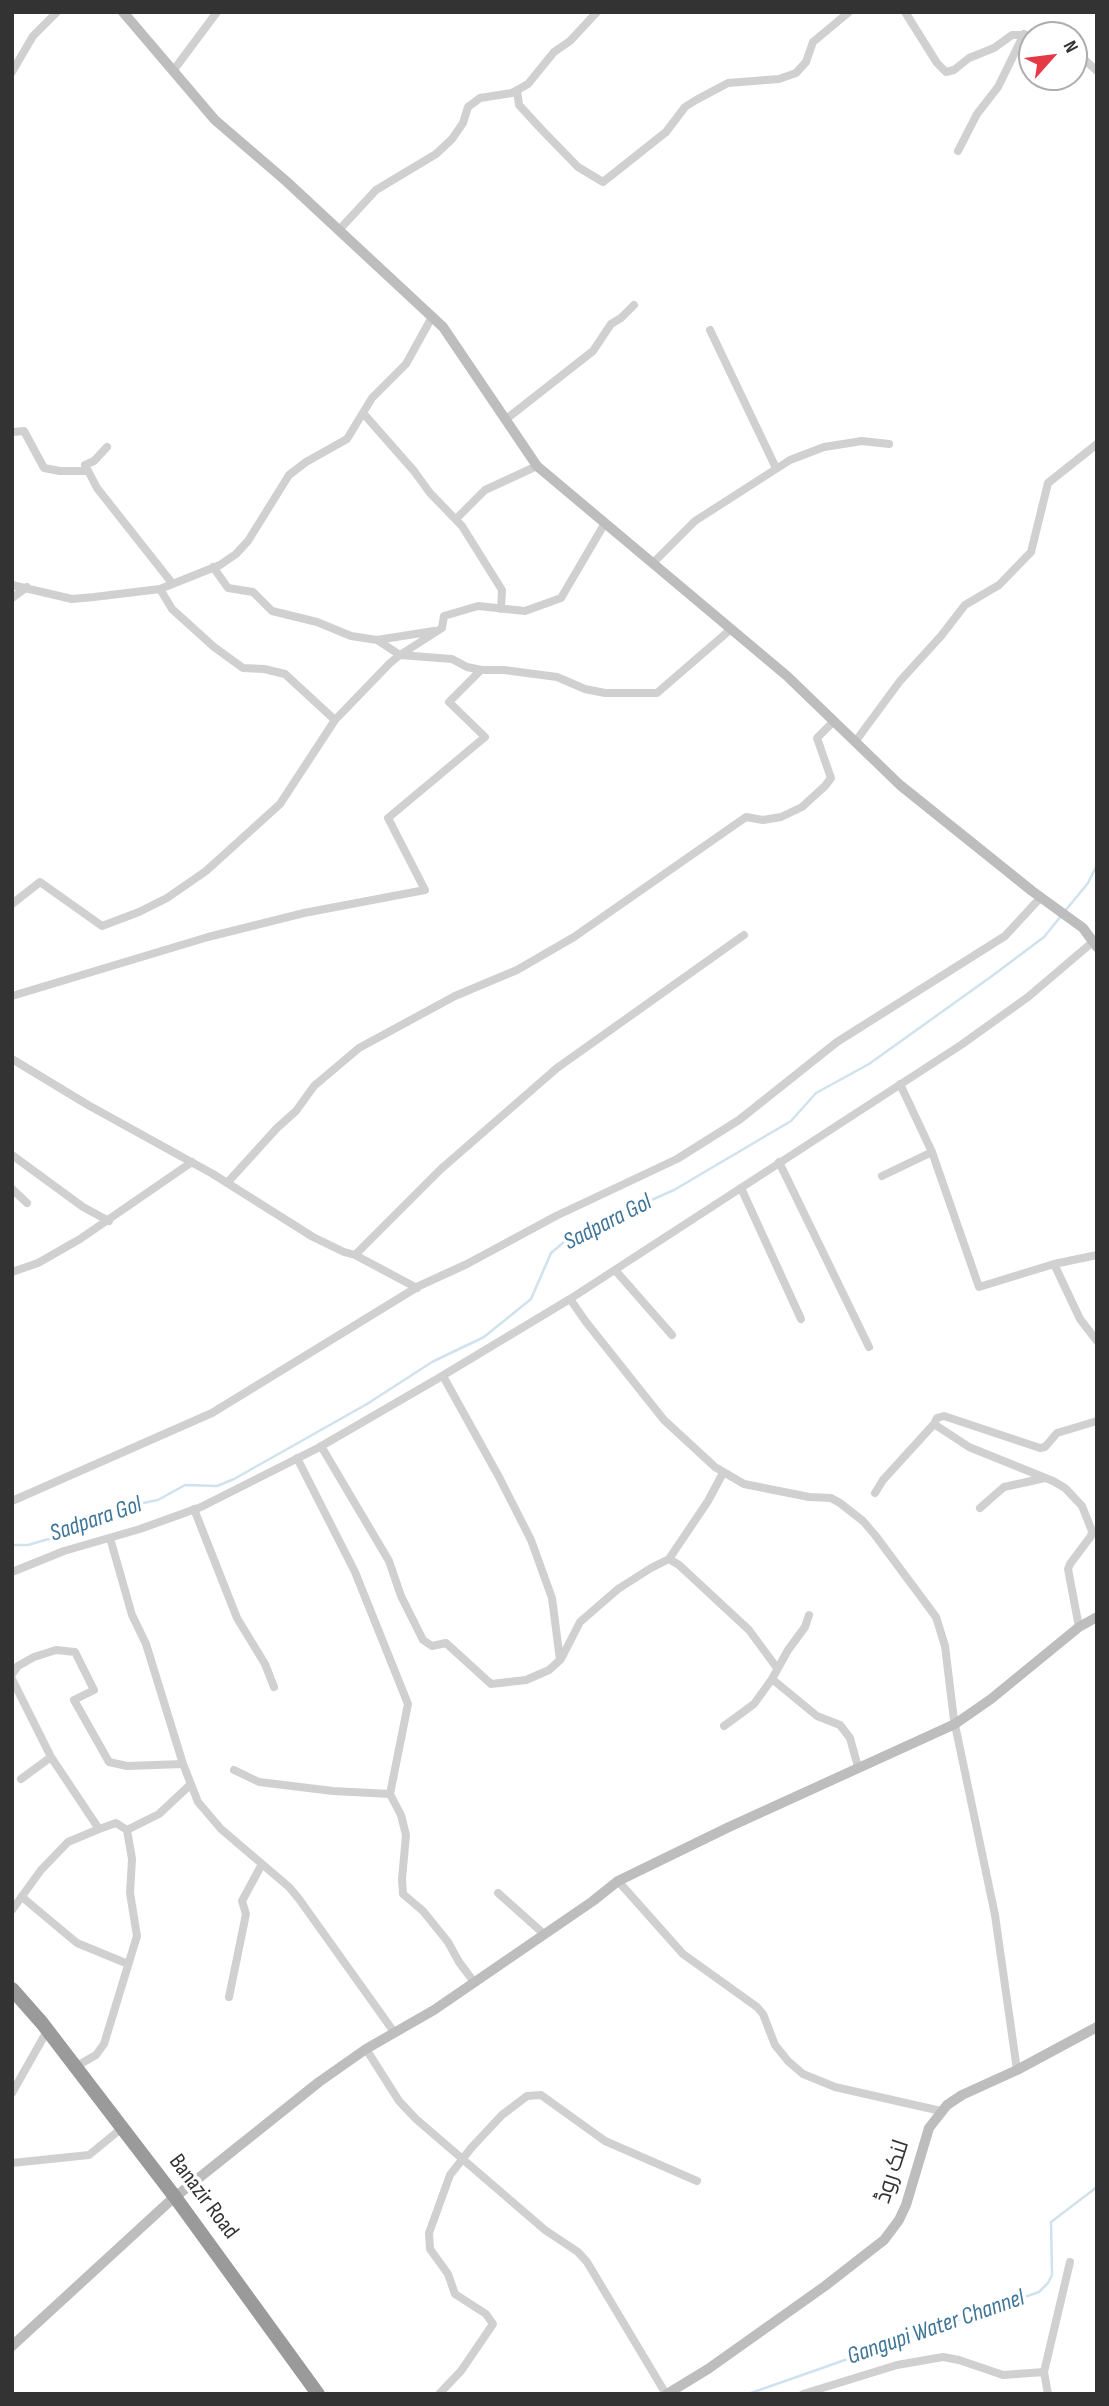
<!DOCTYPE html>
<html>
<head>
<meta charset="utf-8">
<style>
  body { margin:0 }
  #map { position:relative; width:1109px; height:2406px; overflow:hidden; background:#fff; font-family:"Sofia Sans Condensed",sans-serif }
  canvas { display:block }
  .frame { position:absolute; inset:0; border:14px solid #333; pointer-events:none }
  .north { position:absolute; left:1018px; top:21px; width:70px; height:70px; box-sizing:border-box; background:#fff; border:2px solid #adadad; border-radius:50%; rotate:62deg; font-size:19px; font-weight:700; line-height:28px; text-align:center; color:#333 }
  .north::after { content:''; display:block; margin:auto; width:24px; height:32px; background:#e63946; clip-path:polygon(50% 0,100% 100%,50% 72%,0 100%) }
</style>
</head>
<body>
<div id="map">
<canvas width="1109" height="2406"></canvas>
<div class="frame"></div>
<div class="north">N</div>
</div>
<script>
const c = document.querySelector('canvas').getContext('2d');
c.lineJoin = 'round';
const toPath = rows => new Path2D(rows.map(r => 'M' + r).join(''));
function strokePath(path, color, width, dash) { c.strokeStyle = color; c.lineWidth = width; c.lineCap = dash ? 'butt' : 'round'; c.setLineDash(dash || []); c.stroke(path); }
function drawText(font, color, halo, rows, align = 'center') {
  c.font = font + ' "Sofia Sans Condensed",Cairo,sans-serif'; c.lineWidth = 7; c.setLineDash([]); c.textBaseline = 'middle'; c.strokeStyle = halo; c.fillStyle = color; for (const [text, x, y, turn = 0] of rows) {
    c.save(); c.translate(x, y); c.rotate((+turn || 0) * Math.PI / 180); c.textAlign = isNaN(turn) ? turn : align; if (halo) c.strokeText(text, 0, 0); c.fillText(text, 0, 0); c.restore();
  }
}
const stream = toPath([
  [1065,911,1088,883,1097,865],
  [12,1545,28,1545,66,1534,109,1510,158,1500,185,1485,217,1486,234,1479,367,1404,432,1362,484,1337,531,1299,551,1253,571,1236,674,1190,791,1121,816,1093,869,1064,992,976,1044,937,1061,916],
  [748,2394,1039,2292,1048,2283,1052,2275,1051,2222,1097,2187]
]);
const street = toPath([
  [905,12,937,63,946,72,954,70,969,58,994,48,1012,35,1045,35],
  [1074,50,1097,71],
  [173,71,217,12],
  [12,72,33,36,57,12],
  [517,90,519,105,542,130,578,167,603,182,666,132,685,107,696,100,728,83,779,79,796,73,806,62,813,42,849,12],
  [958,151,977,114,998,87,1024,34],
  [339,230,376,190,436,154,452,139,463,123,468,107,480,98,512,93,528,84,554,52,570,41,597,12],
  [710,330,776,468],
  [363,413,414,471,430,493,462,526,502,590,501,609],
  [505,420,593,351,611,324,621,318,634,305],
  [12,432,24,431,44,468,60,471,84,471],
  [107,447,94,461,85,465,97,488,172,583],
  [456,519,485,490,537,466],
  [653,563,695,521,790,460,824,447,862,441,889,444],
  [213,567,228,588,253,592,272,611,317,622,351,636,377,640,434,631],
  [12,585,72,599,94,597,160,589,220,565,236,554,248,541,289,475,306,462,347,439,372,398,406,364,432,317],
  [160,589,172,609,214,647,243,668,264,669,285,674,335,720],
  [12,598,27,587],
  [377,640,400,655,442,628,444,616,478,606,525,611,561,598,605,523],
  [855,742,900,681,941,636,965,605,999,585,1031,552,1048,483,1097,444],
  [12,904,40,882,102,926,139,912,167,898,206,871,280,804,335,720,390,663,400,655,452,659,467,667,481,670,504,670,557,677,585,689,605,693,657,693,731,629],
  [12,996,208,937,304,913,425,890,388,818,485,737,449,702,481,670],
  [12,1059,88,1105,213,1174,313,1237,344,1252,355,1255,441,1169,557,1068,744,935],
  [932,1152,979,1287,1054,1264,1097,1255],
  [12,1155,83,1207,109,1221],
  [779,1162,869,1347],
  [882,1176,932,1152,900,1084],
  [227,1183,277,1128,296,1111,314,1086,359,1048,455,996,517,970,574,937,746,817,763,820,781,817,802,807,825,786,831,778,817,738,834,721],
  [741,1188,801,1319],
  [12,1189,27,1203],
  [355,1255,417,1288],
  [1054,1264,1080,1319,1097,1341],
  [615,1270,672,1335],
  [12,1272,38,1263,80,1239,192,1162],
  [570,1299,586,1322,664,1420,715,1467,744,1484,809,1497,831,1498,840,1503,863,1521,875,1535,936,1617,945,1646,954,1720,995,1915,1017,2070],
  [321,1446,389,1561,401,1596,423,1640,432,1646,446,1643,491,1684,526,1680,549,1670,560,1660,552,1598,531,1540,499,1477,443,1376],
  [297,1458,355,1572,408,1704,390,1794],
  [723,1473,708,1501,669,1559,679,1565,749,1630,777,1668],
  [875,1493,883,1480,934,1424],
  [12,1501,212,1413,419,1286,467,1264,556,1216,677,1159,739,1120,837,1042,1005,936,1041,897],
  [980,1508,1004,1487,1045,1478],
  [194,1509,237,1618,265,1664,274,1687],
  [110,1538,132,1615,146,1644,183,1764,198,1802,221,1829,289,1887,299,1899,394,2032],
  [12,1572,64,1551,140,1529,201,1507,318,1448,437,1379,570,1299,961,1045,1028,997,1095,940],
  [809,1615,805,1627,788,1650,772,1679,817,1716,840,1725,850,1738,858,1767],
  [1079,1627,1068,1569,1070,1564,1091,1536,1092,1531,1082,1506,1065,1488,1053,1481,969,1447,934,1424,937,1418,944,1416,1040,1448,1045,1447,1057,1433,1097,1421],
  [561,1659,580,1622,618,1589,651,1568,669,1559],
  [12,1674,18,1666,34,1657,56,1650,75,1652,94,1690,74,1700,109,1762,127,1766,183,1764],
  [12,1679,51,1757,21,1779],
  [724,1726,754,1704,772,1679],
  [234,1770,259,1782,333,1791,390,1794,401,1815,406,1835,402,1879,403,1894,423,1911,448,1942,459,1962,474,1982],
  [99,1829,116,1823,127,1830,159,1814,191,1784],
  [618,1881,683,1954,757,2007,763,2014,775,2045,788,2061,803,2074,835,2087,941,2111],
  [498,1893,544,1934],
  [22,1897,77,1943,128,1964],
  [12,1910,41,1870,68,1842,99,1829,51,1757],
  [229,1997,246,1914,242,1901,262,1864],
  [366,2049,399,2101,416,2119,545,2230,578,2252,587,2262,666,2394],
  [75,2067,96,2055,104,2044,137,1936,130,1893,132,1859,127,1830],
  [12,2093,47,2031],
  [12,2163,89,2155,122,2128],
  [439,2394,461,2371,493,2324,486,2314,455,2294,448,2274,430,2249,429,2233,450,2175,472,2147,502,2115,527,2096,541,2095,605,2141,697,2181],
  [803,2394,897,2365,943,2357,959,2360,1003,2375,1044,2372],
  [1048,2394,1044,2372,1070,2262]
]);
const secondary = toPath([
  [123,12,215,120,286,181,443,327,537,466,787,676,900,785,1032,891,1083,928,1097,947],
  [12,2346,170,2201,319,2082,366,2049,434,2010,593,1901,618,1881,729,1827,955,1724,991,1699,1079,1627,1097,1617],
  [667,2394,708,2369,825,2286,884,2240,899,2220,906,2205,929,2128,947,2105,962,2095,1017,2070,1097,2027]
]);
const highway = toPath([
  [12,1989,42,2023,175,2197,318,2394]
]);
const streetNames = [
  ["لنک روڈ",893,2172,-72],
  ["Banazir Road",203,2197,53]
];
const waterNames = [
  ["Sadpara Gol",608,1223,-27],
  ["Sadpara Gol",96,1520,-19],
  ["Gangupi Water Channel",936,2328,-19]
];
strokePath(stream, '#cfe2ee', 2.5);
strokePath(street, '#d0d0d0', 8);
strokePath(secondary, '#bdbdbd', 10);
strokePath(highway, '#9a9a9a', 14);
drawText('23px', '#333', '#fff', streetNames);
drawText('italic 24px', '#3f7597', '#fff', waterNames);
</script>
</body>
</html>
